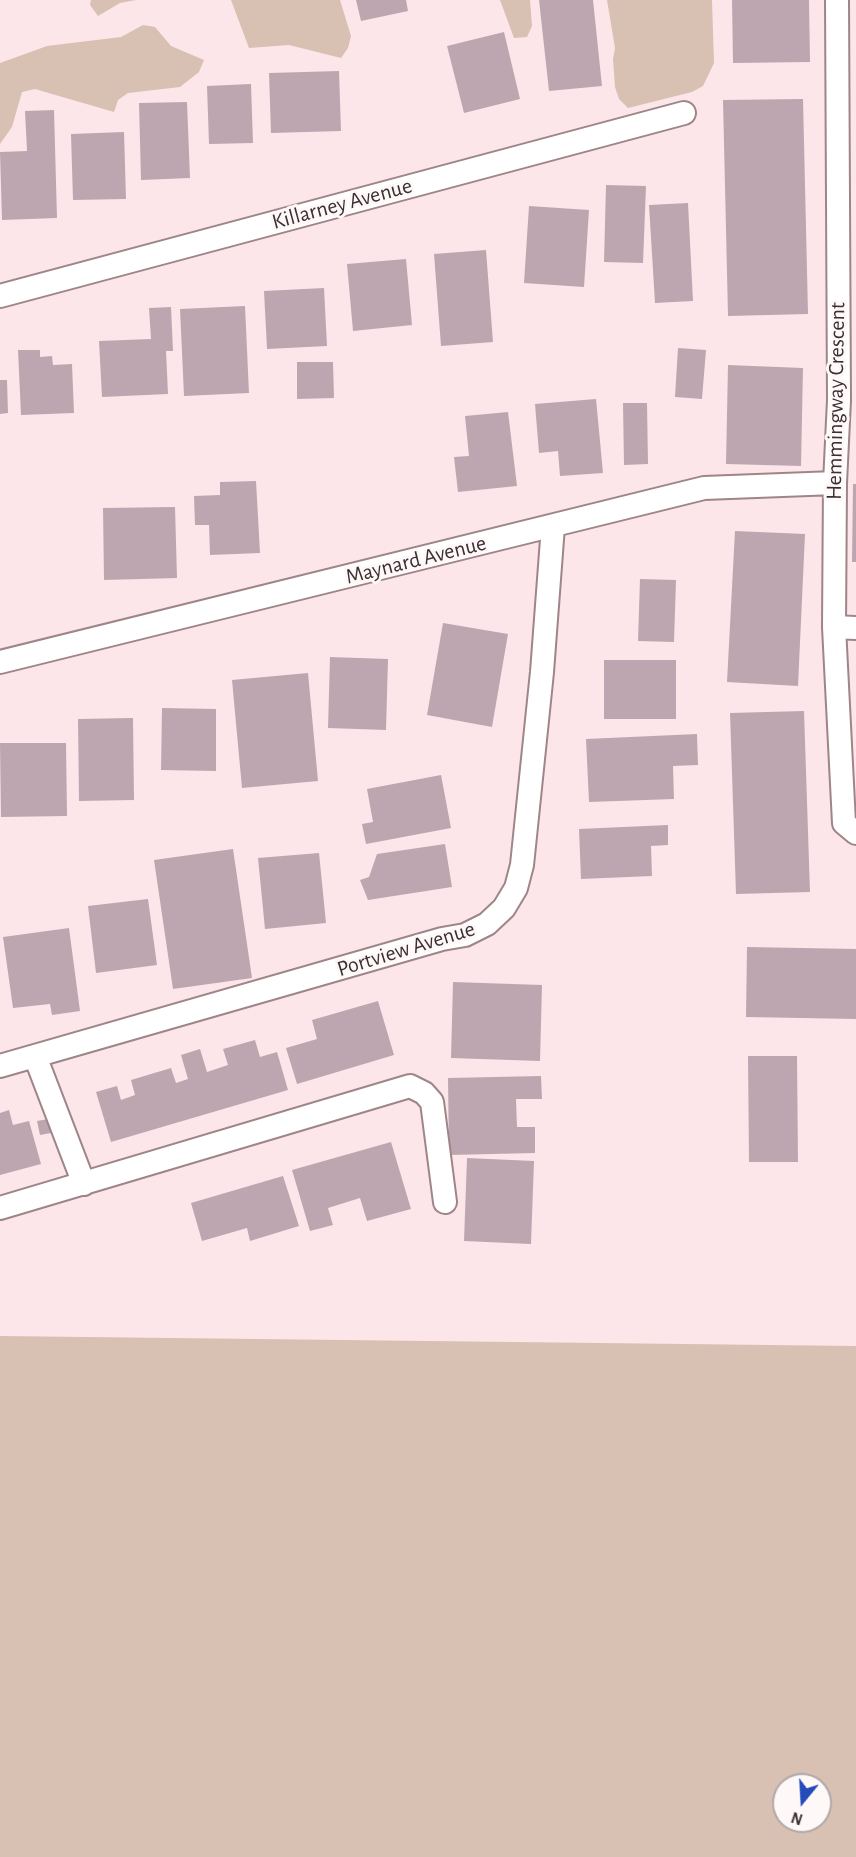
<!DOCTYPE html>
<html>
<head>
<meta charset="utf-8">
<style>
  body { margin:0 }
  #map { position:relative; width:856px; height:1857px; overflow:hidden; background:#fde6e9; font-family:"Alegreya Sans",sans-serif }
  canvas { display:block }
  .north { position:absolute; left:772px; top:1773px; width:60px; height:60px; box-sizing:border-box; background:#fef8f9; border:2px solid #b0a8a9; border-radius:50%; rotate:198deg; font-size:16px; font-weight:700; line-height:24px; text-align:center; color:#3a3031 }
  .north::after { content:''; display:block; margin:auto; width:21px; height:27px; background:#244bba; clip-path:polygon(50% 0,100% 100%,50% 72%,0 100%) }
</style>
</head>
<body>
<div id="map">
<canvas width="856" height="1857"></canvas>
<div class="north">N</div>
</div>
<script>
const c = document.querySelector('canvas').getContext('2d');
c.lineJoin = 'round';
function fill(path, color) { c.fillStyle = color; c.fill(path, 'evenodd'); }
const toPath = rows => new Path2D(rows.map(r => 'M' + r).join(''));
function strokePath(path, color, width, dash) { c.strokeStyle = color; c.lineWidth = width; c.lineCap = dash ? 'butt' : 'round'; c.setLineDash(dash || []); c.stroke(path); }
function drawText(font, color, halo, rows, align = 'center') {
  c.font = font + ' "Alegreya Sans",sans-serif'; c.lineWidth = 6; c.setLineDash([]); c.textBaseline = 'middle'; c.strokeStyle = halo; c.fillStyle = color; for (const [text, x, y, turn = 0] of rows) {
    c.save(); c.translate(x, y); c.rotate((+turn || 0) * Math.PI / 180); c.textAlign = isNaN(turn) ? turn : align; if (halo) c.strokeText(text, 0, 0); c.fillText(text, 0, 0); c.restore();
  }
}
const green = toPath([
  [91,0,136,0,120,3,98,16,90,5],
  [231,0,340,0,351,36,348,48,341,58,289,45,249,48],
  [500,0,530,0,532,26,527,37,514,38],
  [607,0,712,0,714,63,703,86,692,92,628,108,619,99,615,87,613,59,615,48],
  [143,25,155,27,171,46,204,60,199,72,180,87,128,93,118,100,114,112,35,89,22,92,12,127,0,144,0,63,47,46,121,37],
  [0,1336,856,1346,856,1857,0,1857],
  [784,1785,820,1785,820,1821,784,1821]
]);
const building = toPath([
  [356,0,406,0,408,11,361,21],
  [539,0,593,0,602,86,549,91],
  [732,0,809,0,810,62,733,63],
  [504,32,520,99,464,113,447,46],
  [339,71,341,131,271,133,269,73],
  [251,84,253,143,209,144,207,86],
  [803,99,808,314,728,316,723,100],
  [187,102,190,178,141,180,139,103],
  [54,110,57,218,2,220,0,152,27,151,25,111],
  [124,132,126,199,73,200,71,134],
  [606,185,646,186,643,263,604,262],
  [688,203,693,301,655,303,649,205],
  [529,206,589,210,584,287,524,283],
  [486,250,493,342,441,346,434,254],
  [406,259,412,325,353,331,347,264],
  [324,288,327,346,267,349,264,291],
  [245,306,249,393,184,396,180,309],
  [171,307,173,351,166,351,168,394,102,397,99,341,151,339,149,308],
  [678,348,706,350,702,399,675,397],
  [18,350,40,350,40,357,52,356,53,365,72,364,74,413,21,415],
  [297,362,333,362,334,398,297,399],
  [728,365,803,368,801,466,726,464],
  [0,380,7,380,8,413,0,414],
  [596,399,603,473,560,476,558,451,539,453,535,404],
  [623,403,647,403,648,464,624,465],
  [508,412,517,486,458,492,454,457,469,456,465,416],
  [256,481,260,553,210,555,209,525,195,525,194,496,220,495,220,482],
  [853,484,856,484,856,562,852,562],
  [175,507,177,578,104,580,103,508],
  [735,531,805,534,798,686,727,682],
  [640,579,676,580,674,642,638,641],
  [443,623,508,634,492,727,427,715],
  [330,657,388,659,386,730,328,728],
  [604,660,676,660,676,719,604,719],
  [308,673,318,781,242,788,232,680],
  [162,708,216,709,216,771,161,770],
  [804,711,810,892,736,894,730,713],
  [133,718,134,800,79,801,78,719],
  [697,734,698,765,673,766,674,799,589,802,586,739],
  [0,743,66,743,67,816,1,817],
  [441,775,451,828,366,844,362,824,373,822,367,789],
  [668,825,668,845,651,846,652,876,581,879,579,829],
  [445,844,452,887,368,900,360,880,369,877,377,854],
  [233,849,252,978,173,989,154,860],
  [319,853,326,923,265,929,258,858],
  [148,899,157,965,96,973,88,906],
  [69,928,80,1011,52,1015,50,1004,13,1008,3,937],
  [747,947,856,949,856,1019,746,1017],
  [453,982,542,985,540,1061,451,1058],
  [378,1001,394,1055,297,1084,286,1048,317,1039,312,1020],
  [255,1040,260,1057,277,1052,288,1090,111,1142,96,1092,117,1086,121,1100,135,1095,131,1080,171,1068,176,1083,188,1079,181,1055,200,1049,207,1072,228,1065,223,1049],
  [748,1056,797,1056,798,1162,749,1162],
  [541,1076,542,1099,516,1099,517,1127,535,1127,535,1153,449,1155,448,1078],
  [9,1110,13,1125,29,1121,41,1164,0,1175,0,1113],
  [48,1119,51,1133,40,1135,37,1121],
  [391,1142,411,1209,367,1221,360,1198,328,1208,333,1225,310,1231,292,1170],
  [467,1158,534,1161,531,1244,464,1241],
  [283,1176,299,1226,250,1241,247,1228,202,1241,191,1203]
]);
const street = toPath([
  [837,0,839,400,835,483,834,627,844,823,856,833],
  [0,296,684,113],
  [834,627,856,628],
  [0,662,704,488,835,483],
  [35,1056,84,1184],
  [0,1066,442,939,465,935,487,924,504,908,516,888,522,865,542,672,553,526],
  [0,1208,410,1086,424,1093,432,1102,445,1202]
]);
const streetNames = [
  ["Killarney Avenue",342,204,-15],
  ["Hemmingway Crescent",836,401,-89],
  ["Maynard Avenue",416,560,-14],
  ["Portview Avenue",406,949,-17]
];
fill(green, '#d8c0b2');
fill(building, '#bea6b1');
strokePath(street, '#9e8588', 26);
strokePath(street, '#fff', 22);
drawText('22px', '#3a3031', '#fef8f9', streetNames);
</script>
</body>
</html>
